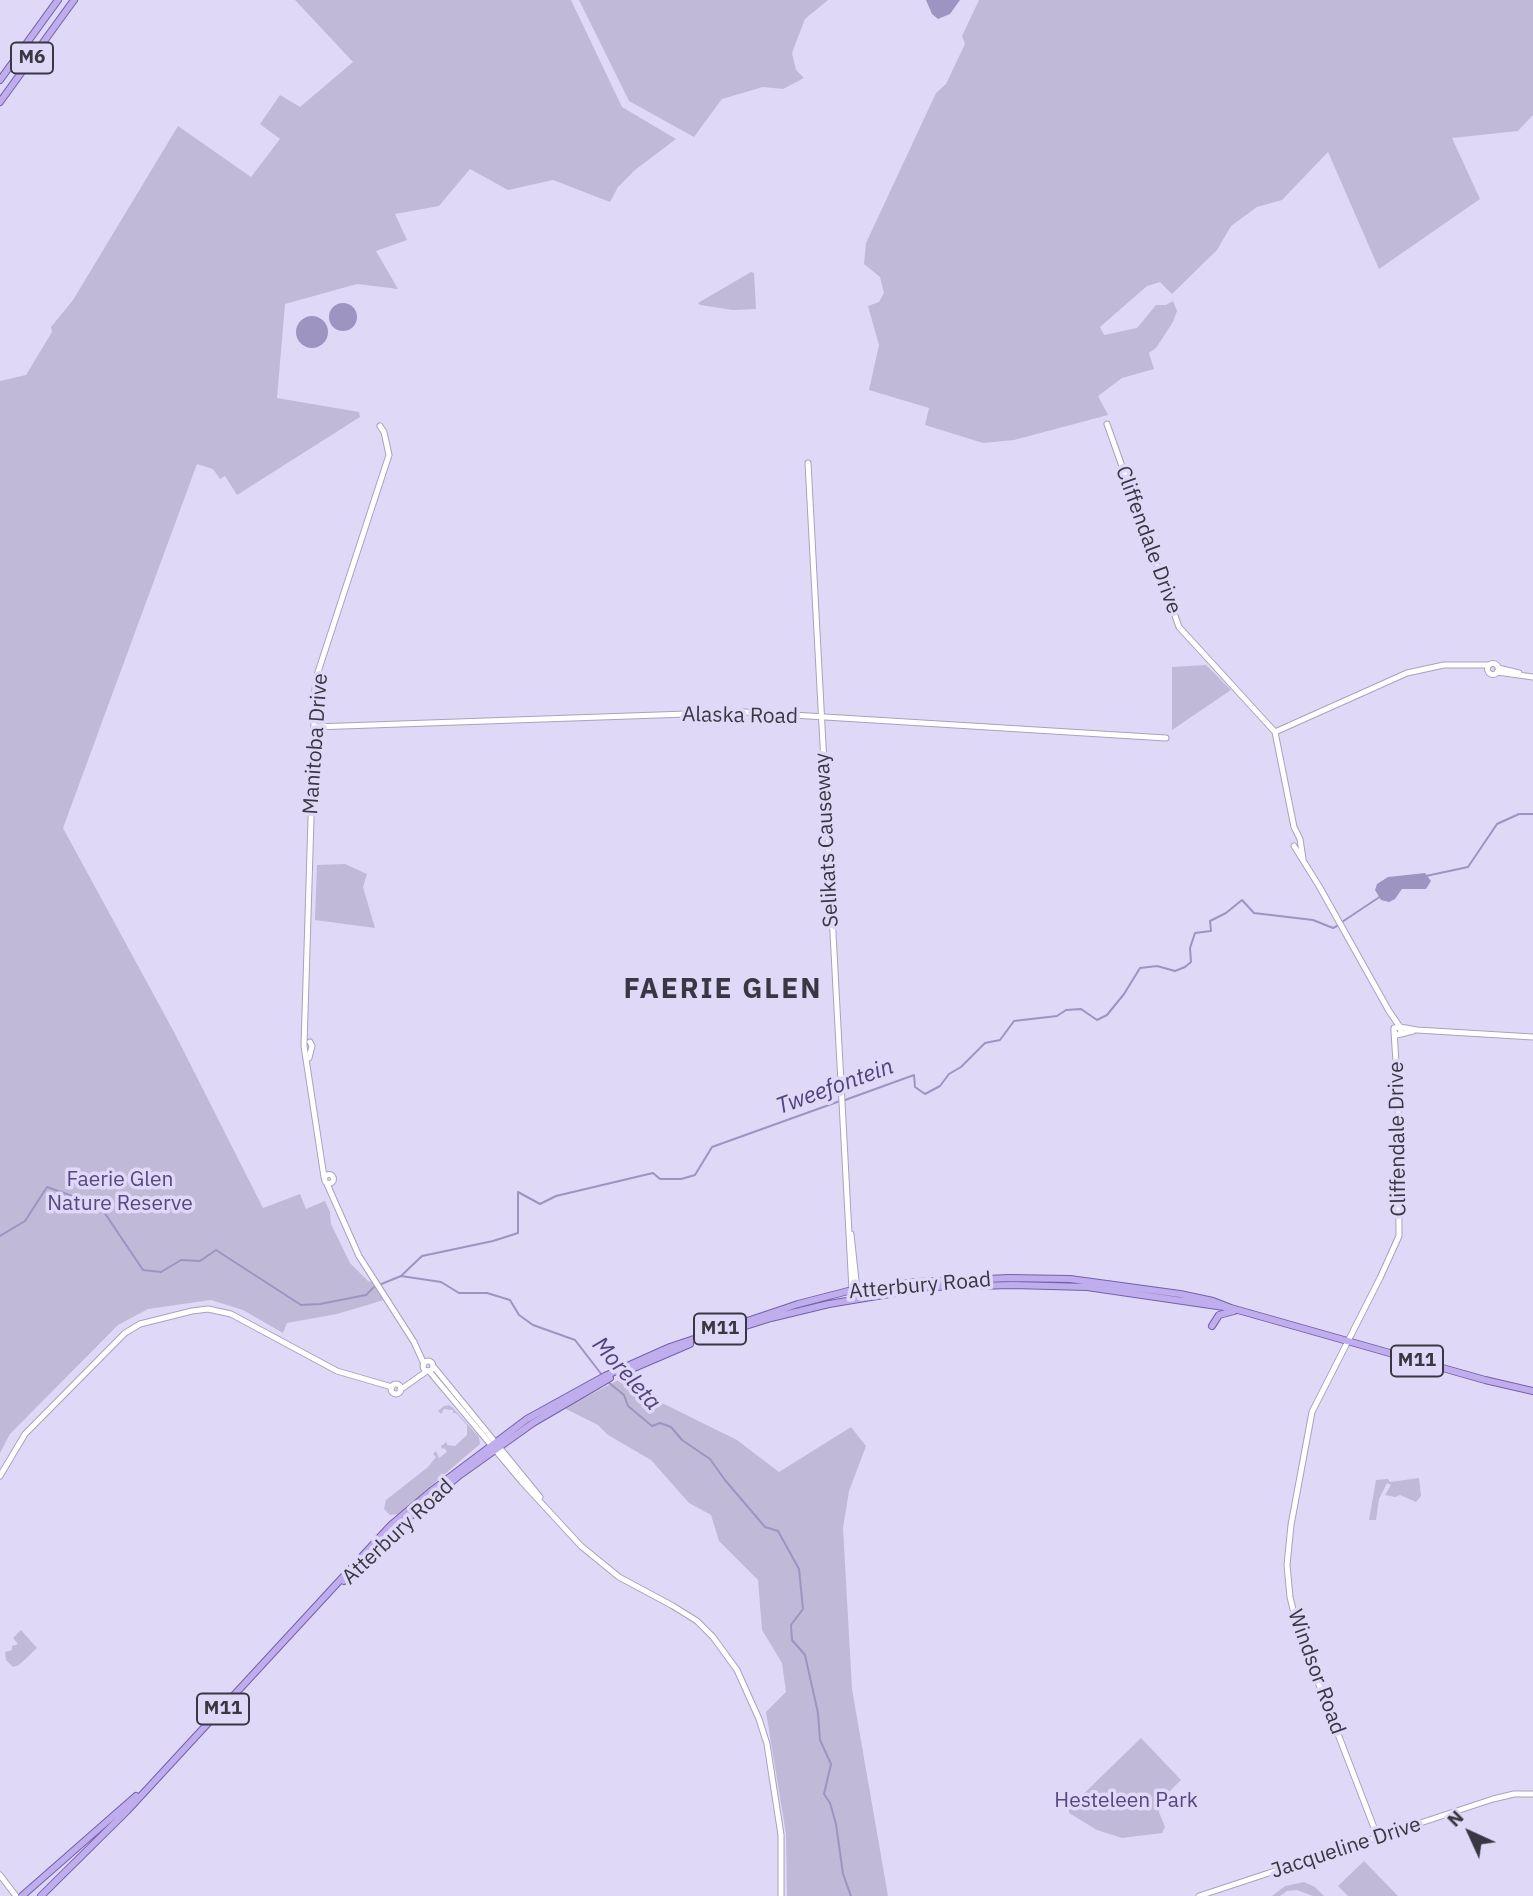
<!DOCTYPE html>
<html>
<head>
<meta charset="utf-8">
<style>
  body { margin:0 }
  #map { position:relative; width:1533px; height:1896px; overflow:hidden; background:#dfd9f7; font-family:"IBM Plex Sans",sans-serif }
  canvas { display:block }
  .north { position:absolute; left:1435px; top:1798px; width:70px; height:70px; -webkit-text-stroke:5px #dfd9f7; paint-order:stroke; rotate:315deg; font-size:19px; font-weight:700; line-height:28px; text-align:center; color:#393743 }
  .north::after { content:''; display:block; margin:auto; width:24px; height:32px; background:#393743; clip-path:polygon(50% 0,100% 100%,50% 72%,0 100%) }
</style>
</head>
<body>
<div id="map">
<canvas width="1533" height="1896"></canvas>
<div class="north">N</div>
</div>
<script>
const c = document.querySelector('canvas').getContext('2d');
c.lineJoin = 'round';
function fill(path, color) { c.fillStyle = color; c.fill(path, 'evenodd'); }
const toPath = rows => new Path2D(rows.map(r => 'M' + r).join(''));
function strokePath(path, color, width, dash) { c.strokeStyle = color; c.lineWidth = width; c.lineCap = dash ? 'butt' : 'round'; c.setLineDash(dash || []); c.stroke(path); }
function drawText(font, color, halo, rows, align = 'center') {
  c.font = font + ' "IBM Plex Sans",sans-serif'; c.lineWidth = 7; c.setLineDash([]); c.textBaseline = 'middle'; c.strokeStyle = halo; c.fillStyle = color; for (const [text, x, y, turn = 0] of rows) {
    c.save(); c.translate(x, y); c.rotate((+turn || 0) * Math.PI / 180); c.textAlign = isNaN(turn) ? turn : align; if (halo) c.strokeText(text, 0, 0); c.fillText(text, 0, 0); c.restore();
  }
}
const green = toPath([
  [295,0,571,0,622,107,676,139,635,170,618,187,610,202,553,180,508,190,470,169,439,206,395,214,407,240,376,251,398,289,357,284,285,304,277,398,359,412,360,417,237,495,225,476,220,479,213,469,197,464,63,828,174,1032,263,1208,300,1194,306,1209,325,1201,330,1212,331,1224,350,1263,368,1281,372,1282,384,1300,337,1314,287,1323,283,1333,243,1310,211,1300,148,1309,118,1325,10,1434,0,1453,0,381,26,375,52,332,51,327,73,300,178,126,251,177,280,139,260,124,280,95,300,107,353,62],
  [579,0,828,0,805,19,792,53,796,70,804,78,783,89,763,87,722,99,694,137,629,101],
  [979,0,1533,0,1533,115,1518,131,1452,138,1480,199,1379,269,1328,152,1282,200,1257,207,1231,226,1217,250,1172,294,1160,282,1147,286,1100,327,1104,335,1137,328,1156,305,1166,305,1173,301,1177,311,1173,322,1156,348,1149,353,1154,369,1122,378,1098,396,1108,415,1014,440,983,443,925,425,929,408,869,390,879,345,868,306,879,302,884,293,880,277,864,264,866,243,936,93,946,84,965,44,962,36],
  [751,272,754,273,756,309,733,310,700,305,698,303],
  [1206,665,1231,690,1172,730,1172,667],
  [345,864,367,874,363,887,375,928,315,920,317,865],
  [634,1372,656,1400,737,1440,779,1472,851,1427,866,1446,849,1491,843,1528,852,1689,888,1896,787,1896,786,1834,766,1712,786,1692,782,1663,762,1630,758,1580,719,1541,711,1515,689,1503,651,1460,608,1435,598,1425,564,1408],
  [444,1406,449,1405,453,1408,479,1437,480,1444,398,1514,390,1515,384,1509,386,1500,428,1467,436,1457,433,1454,436,1451,439,1458,447,1452,444,1448,442,1449,441,1446,447,1442,447,1445,455,1446,467,1435,467,1425,456,1413,453,1413,453,1410,444,1409,441,1414,438,1411],
  [1419,1478,1421,1496,1416,1502,1400,1495,1395,1497,1385,1495,1391,1485,1387,1483,1379,1499,1376,1520,1369,1520,1376,1480,1388,1479,1390,1482],
  [21,1630,37,1648,19,1665,13,1667,6,1660,5,1652,12,1650,12,1646,18,1644,13,1638],
  [1141,1738,1181,1780,1162,1799,1159,1812,1165,1827,1162,1833,1122,1838,1097,1830,1069,1813,1069,1808],
  [1364,1861,1398,1896,1348,1896,1338,1886],
  [1304,1882,1315,1887,1324,1896,1313,1896,1297,1890,1287,1891,1280,1896,1272,1896,1285,1886]
]);
const water = toPath([
  [926,0,960,0,950,14,938,19,932,14],
  '329 317a14 14 0 1 1 28 0a14 14 0 1 1-28 0Z',
  '296 332a16 16 0 1 1 32 0a16 16 0 1 1-32 0Z',
  [1425,873,1431,881,1426,889,1402,889,1395,899,1389,902,1381,900,1375,890,1377,884,1388,877]
]);
const stream = toPath([
  [1426,876,1468,867,1497,824,1519,814,1533,814],
  [1342,922,1381,896],
  [845,1100,914,1075,915,1087,925,1094,940,1086,949,1074,961,1067,985,1043,1000,1040,1014,1021,1057,1016,1066,1010,1081,1009,1097,1020,1107,1015,1124,994,1140,968,1157,966,1175,971,1185,967,1191,962,1190,948,1195,933,1211,931,1210,921,1226,913,1242,900,1254,913,1313,920,1333,928,1337,926],
  [0,1236,25,1221,47,1187,100,1206,143,1270,161,1272,181,1260,200,1261,216,1250,301,1305,320,1304,366,1295,374,1287,401,1276,441,1282,459,1293,487,1293,510,1300,519,1315,533,1325,575,1340,602,1375],
  [401,1276,422,1256,493,1241,518,1233,518,1192,540,1204,556,1196,653,1173,660,1179,681,1179,695,1175,712,1147,840,1101],
  [608,1382,624,1395,628,1406,652,1426,660,1423,671,1427,682,1440,710,1459,725,1480,765,1527,778,1531,799,1569,803,1609,791,1625,792,1640,805,1655,818,1713,820,1740,831,1764,824,1794,830,1803,836,1824,843,1874,851,1896]
]);
const minor = toPath([
  [1107,424,1179,627,1275,732,1294,827,1300,839,1303,859],
  [808,463,852,1290],
  '1487.5 669a5.5 5.5 0 1 1 11 0a5.5 5.5 0 1 1-11 0Z',
  [1498,668,1519,673],
  [1497,672,1533,677],
  [314,727,744,712,1166,738],
  [1275,732,1407,673,1444,665,1489,665],
  [1294,846,1319,886,1389,1011,1400,1027],
  [1400,1027,1417,1030,1533,1037],
  [1401,1033,1400,1027,1394,1028,1394,1032,1397,1035,1413,1031],
  [309,1058,312,1046,310,1042],
  '324.5 1179a4.5 4.5 0 1 1 9 0a4.5 4.5 0 1 1-9 0Z',
  [324,1177,304,1046,315,689,318,672,389,455,384,432,380,426],
  [327,1184,359,1256,414,1342,424,1364],
  [851,1234,857,1290],
  '423 1366a5 5 0 1 1 10 0a5 5 0 1 1-10 0Z',
  [433,1366,540,1497],
  [429,1371,522,1482,581,1546,619,1577,673,1606,697,1621,713,1637,737,1670,759,1719,767,1744,781,1835,781,1896],
  '391 1389a5 5 0 1 1 10 0a5 5 0 1 1-10 0Z',
  [400,1390,427,1371],
  [0,1476,25,1434,125,1333,140,1324,192,1311,208,1309,231,1314,337,1371,392,1387],
  [1378,1838,1298,1630,1290,1597,1287,1565,1291,1525,1312,1412,1380,1278,1399,1236,1398,1092,1394,1032],
  [0,1875,16,1896],
  [1199,1896,1493,1799,1514,1794,1533,1794]
]);
const major = toPath([
  [0,80,58,0],
  [0,102,74,0],
  [1212,1326,1219,1315,1234,1311],
  [714,1336,771,1318,829,1304,931,1287,1013,1285,1087,1287,1231,1308,1485,1380,1533,1391],
  [620,1374,690,1344],
  [344,1581,394,1530,460,1475,533,1423,610,1378],
  [22,1896,136,1796],
  [41,1896,127,1811,391,1525,430,1492,527,1419,605,1376,670,1347,798,1304,852,1290,917,1282,1009,1278,1070,1279,1180,1294,1213,1301,1231,1308]
]);
const shields = [
  [32,58,42],
  [720,1329,52],
  [1417,1361,52],
  [223,1709,52]
];
const shieldNames = [
  ["M6",32,58],
  ["M11",720,1329],
  ["M11",1417,1361],
  ["M11",223,1709]
];
const streetNames = [
  ["Cliffendale Drive",1148,540,70],
  ["Alaska Road",740,716,1],
  ["Manitoba Drive",316,744,-86],
  ["Selikats Causeway",827,840,-93],
  ["Cliffendale Drive",1398,1139,-91],
  ["Atterbury Road",920,1286,-5],
  ["Atterbury Road",398,1532,-43],
  ["Windsor Road",1316,1672,70],
  ["Jacqueline Drive",1346,1848,-18]
];
const parkNames = [
  ["Faerie Glen",120,1180],
  ["Nature Reserve",120,1204],
  ["Hesteleen Park",1126,1801]
];
const waterNames = [
  ["Tweefontein",835,1087,-20],
  ["Moreleta",626,1374,48]
];
const districtNames = [
  ["FAERIE GLEN",723,990]
];
fill(green, '#c0bad8');
fill(water, '#9e94c2');
strokePath(stream, '#9e94c2', 2);
strokePath(minor, '#a8a2be', 7);
strokePath(major, '#7560aa', 8);
strokePath(minor, '#fff', 5);
strokePath(major, '#bfadee', 6);
for (const [x, y, w] of shields) { const box = new Path2D(); box.roundRect(x - w / 2, y - 15.5, w, 31, 5); c.fillStyle = '#dfd9f7'; c.fill(box); strokePath(box, '#393743', 2); }
drawText('bold 19px', '#393743', null, shieldNames);
drawText('21px', '#393743', '#dfd9f7', streetNames);
drawText('21px', '#584783', '#dfd9f7', parkNames);
drawText('italic 23px', '#51417c', '#dfd9f7', waterNames);
c.letterSpacing = '2px';
drawText('bold 28px', '#393743', '#dfd9f7', districtNames);
c.letterSpacing = '0px';
</script>
</body>
</html>
